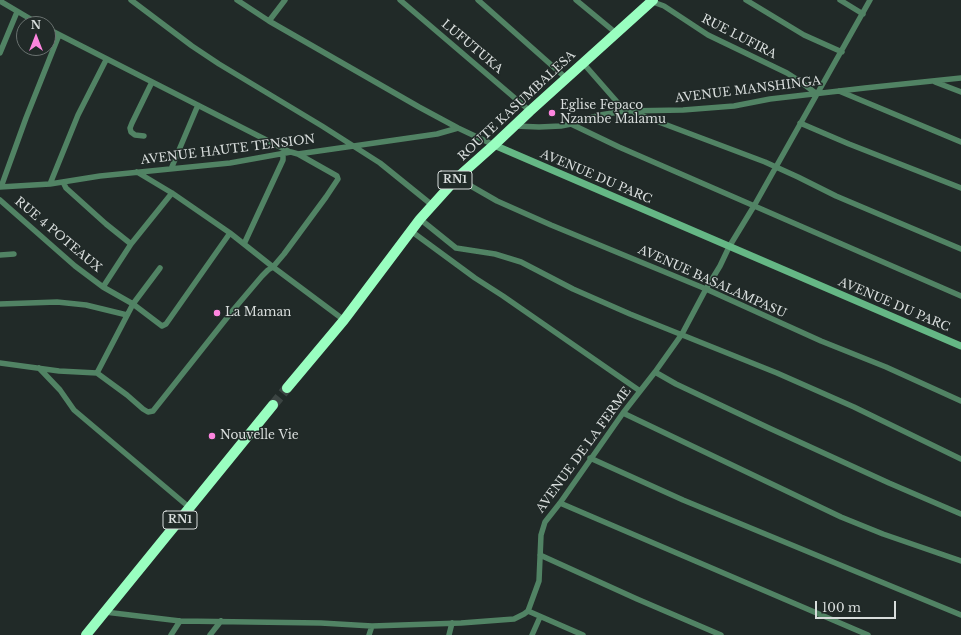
<!DOCTYPE html>
<html>
<head>
<meta charset="utf-8">
<style>
  body { margin:0 }
  #map { position:relative; width:961px; height:635px; overflow:hidden; background:#212a28; font-family:"Libre Baskerville",serif }
  canvas { display:block }
  .north { position:absolute; left:16px; top:16px; width:40px; height:40px; box-sizing:border-box; background:#212a28; border:1px solid #6a7270; border-radius:50%; rotate:0deg; font-size:11px; font-weight:700; line-height:16px; text-align:center; color:#d8dddc }
  .north::after { content:''; display:block; margin:auto; width:14px; height:18px; background:#fe85df; clip-path:polygon(50% 0,100% 100%,50% 72%,0 100%) }
  .scale { position:absolute; left:815px; top:601px; width:81px; height:18px; box-sizing:border-box; border:2px solid #d8dddc; border-top:0; padding-left:5px; font-size:12px; line-height:14px; white-space:nowrap; color:#d8dddc; -webkit-text-stroke:3px #212a28; paint-order:stroke }
</style>
</head>
<body>
<div id="map">
<canvas width="961" height="635"></canvas>
<div class="north">N</div>
<div class="scale">100 m</div>
</div>
<script>
const c = document.querySelector('canvas').getContext('2d');
c.lineJoin = 'round';
const toPath = rows => new Path2D(rows.map(r => 'M' + r).join(''));
function strokePath(path, color, width, dash) { c.strokeStyle = color; c.lineWidth = width; c.lineCap = dash ? 'butt' : 'round'; c.setLineDash(dash || []); c.stroke(path); }
function drawText(font, color, halo, rows, align = 'center') {
  c.font = font + ' "Libre Baskerville",serif'; c.lineWidth = 3; c.setLineDash([]); c.textBaseline = 'middle'; c.strokeStyle = halo; c.fillStyle = color; for (const [text, x, y, turn = 0] of rows) {
    c.save(); c.translate(x, y); c.rotate((+turn || 0) * Math.PI / 180); c.textAlign = isNaN(turn) ? turn : align; if (halo) c.strokeText(text, 0, 0); c.fillText(text, 0, 0); c.restore();
  }
}
const highwayTunnel = toPath([
  [273,405,287,388]
]);
const street = toPath([
  [131,0,192,46,219,64,322,126,380,163,432,205],
  [237,0,269,21,419,107,458,128,494,145],
  [400,0,530,111],
  [478,0,566,78],
  [576,0,616,33],
  [746,0,804,35,842,52],
  [840,0,863,14],
  [0,1,39,24],
  [650,1,664,6,708,35,787,73,798,80,817,94],
  [269,21,285,0],
  [48,29,290,152],
  [0,53,17,12],
  [583,63,625,111],
  [935,82,961,92],
  [839,91,961,142],
  [635,113,765,162,798,177,836,196,961,249],
  [800,123,849,144,961,188],
  [571,124,619,147,961,296],
  [515,126,539,127,561,126,571,124,600,115,625,111,683,110,734,106,770,99,865,88,961,78],
  [144,136,135,135,131,132,130,128,132,123,152,82],
  [171,169,198,105],
  [137,172,172,193,230,233,273,267,344,320],
  [457,178,497,201,551,225,706,289,821,341,886,367,961,401],
  [63,182,66,188,106,224,131,244],
  [50,184,78,115,106,60],
  [0,187,50,184,100,176,230,163,291,152,298,154,437,134,458,128],
  [1,187,26,118,59,35],
  [0,200,75,266,103,287,133,304,162,326,166,324,230,233],
  [420,219,456,248,495,254,521,262,573,289,630,314,777,373,854,407,961,459],
  [411,231,475,278,503,296,640,391],
  [244,244,283,160,283,154],
  [0,255,14,254],
  [103,287,131,244,172,193],
  [0,304,57,302,86,305,127,315],
  [0,363,59,371,97,373,127,395,143,409,148,412,153,411,234,309,262,276,268,270,273,267,284,254,326,197,338,179,337,176,298,154],
  [39,368,60,390,74,410,190,508],
  [655,372,676,384,769,428,889,483,961,514],
  [97,373,133,304,160,268],
  [623,413,841,517,883,534,961,561],
  [590,458,683,500,961,615],
  [560,503,868,635],
  [540,555,637,599,721,635],
  [528,611,583,635],
  [105,612,180,621,321,623,372,626,461,623,514,619,524,614,528,611,539,581,541,535,545,522,560,503,623,413,655,372,682,334,706,289,720,266,729,247,754,206,870,0],
  [171,635,180,621],
  [210,635,221,621],
  [369,635,372,626],
  [449,635,452,623],
  [532,635,540,617]
]);
const secondary = toPath([
  [494,145,961,346]
]);
const highway = toPath([
  [287,388,344,320,420,219,457,178,494,145,530,111,653,0],
  [86,635,273,405]
]);
const markers = [
  [552,113,4,"#fe85df"],
  [217,313,4,"#fe85df"],
  [212,436,4,"#fe85df"]
];
const shields = [
  [455,180,34],
  [180,520,34]
];
const shieldNames = [
  ["RN1",455,180],
  ["RN1",180,520]
];
const streetNames = [
  ["RUE LUFIRA",739,37,27],
  ["LUFUTUKA",472,47,40],
  ["AVENUE MANSHINGA",748,90,-7],
  ["ROUTE KASUMBALESA",517,106,-43],
  ["AVENUE HAUTE TENSION",228,150,-7],
  ["AVENUE DU PARC",596,177,23],
  ["RUE 4 POTEAUX",58,235,40],
  ["AVENUE BASALAMPASU",712,282,24],
  ["AVENUE DU PARC",894,305,23],
  ["AVENUE DE LA FERME",584,450,-54]
];
const poiNames = [
  ["Eglise Fepaco",560,106],
  ["Nzambe Malamu",560,120],
  ["La Maman",225,313],
  ["Nouvelle Vie",220,436]
];
strokePath(highwayTunnel, '#3c4543', 10, [10, 5]);
strokePath(street, '#518364', 5.5);
strokePath(secondary, '#65b785', 7);
strokePath(highway, '#99fec0', 10);
for (const [x, y, r, color] of markers) { const dot = new Path2D(); dot.arc(x, y, r, 0, 2 * Math.PI); c.fillStyle = color; c.fill(dot); strokePath(dot, '#212a28', 1.5); }
for (const [x, y, w] of shields) { const box = new Path2D(); box.roundRect(x - w / 2, y - 9, w, 18, 3); c.fillStyle = '#212a28'; c.fill(box); strokePath(box, '#d8dddc', 1); }
drawText('bold 11px', '#d8dddc', null, shieldNames);
drawText('12px', '#d8dddc', '#212a28', streetNames);
drawText('12px', '#d8dddc', '#212a28', poiNames, 'left');
</script>
</body>
</html>
